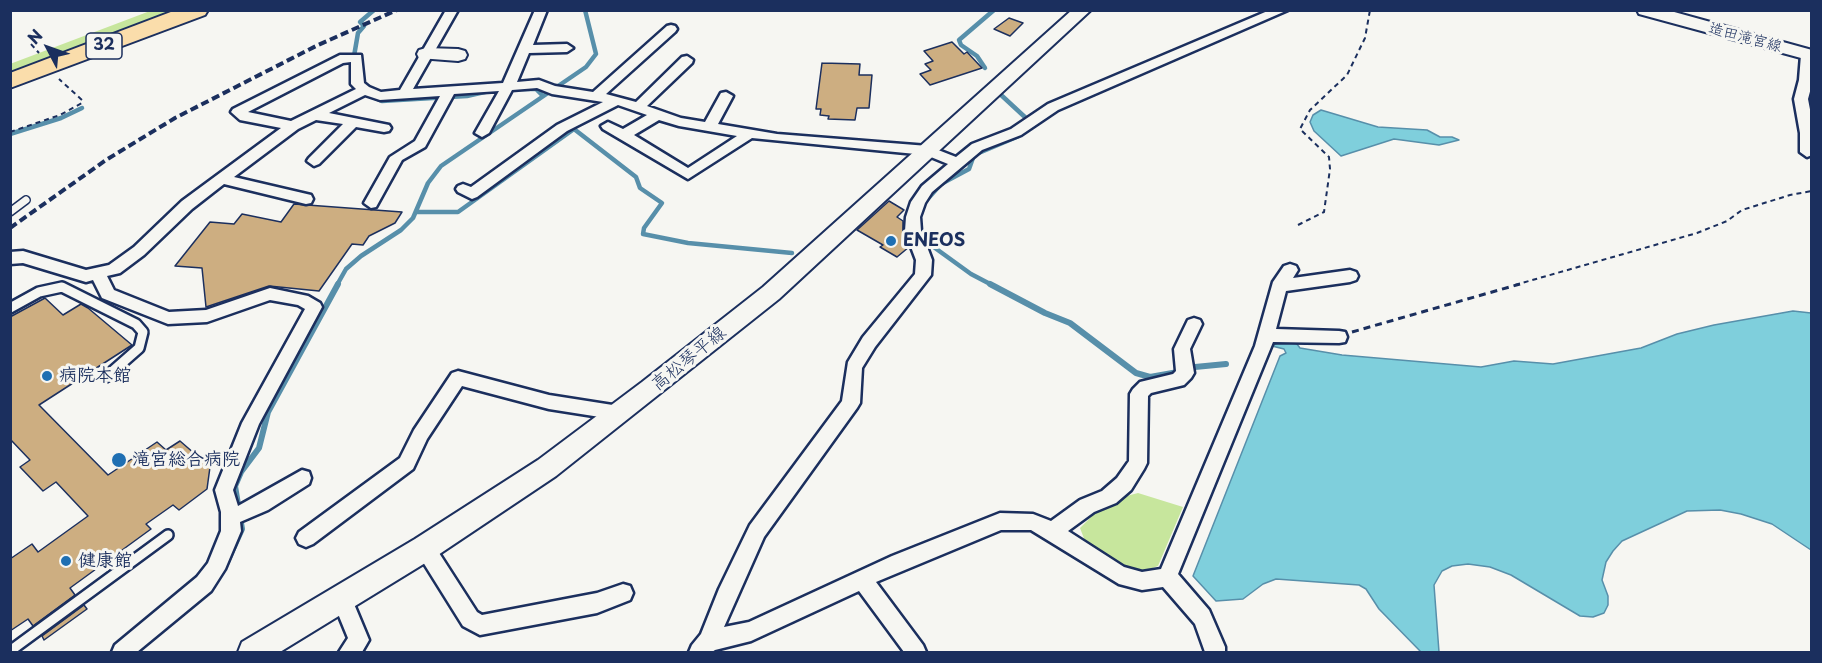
<!DOCTYPE html>
<html>
<head>
<meta charset="utf-8">
<style>
  body { margin:0 }
  #map { position:relative; width:1822px; height:663px; overflow:hidden; background:#f6f6f2; font-family:"Playpen Sans",sans-serif }
  canvas { display:block }
  .frame { position:absolute; inset:0; border:12px solid #1b2f5e; pointer-events:none }
  .north { position:absolute; left:18px; top:18px; width:60px; height:60px; -webkit-text-stroke:4px #f6f6f2; paint-order:stroke; rotate:311deg; font-size:16px; font-weight:700; line-height:24px; text-align:center; color:#1b2f5e }
  .north::after { content:''; display:block; margin:auto; width:21px; height:27px; background:#1b2f5e; clip-path:polygon(50% 0,100% 100%,50% 72%,0 100%) }
</style>
</head>
<body>
<div id="map">
<canvas width="1822" height="663"></canvas>
<div class="frame"></div>
<div class="north">N</div>
</div>
<script>
const c = document.querySelector('canvas').getContext('2d');
c.lineJoin = 'round';
function fill(path, color) { c.fillStyle = color; c.fill(path, 'evenodd'); }
const toPath = rows => new Path2D(rows.map(r => 'M' + r).join(''));
function strokePath(path, color, width, dash) { c.strokeStyle = color; c.lineWidth = width; c.lineCap = dash ? 'butt' : 'round'; c.setLineDash(dash || []); c.stroke(path); }
function drawText(font, color, halo, rows, align = 'center') {
  c.font = font + ' "Playpen Sans","Klee One",sans-serif'; c.lineWidth = 6; c.setLineDash([]); c.textBaseline = 'middle'; c.strokeStyle = halo; c.fillStyle = color; for (const [text, x, y, turn = 0] of rows) {
    c.save(); c.translate(x, y); c.rotate((+turn || 0) * Math.PI / 180); c.textAlign = isNaN(turn) ? turn : align; if (halo) c.strokeText(text, 0, 0); c.fillText(text, 0, 0); c.restore();
  }
}
const green = toPath([
  [150,11,189,11,11,78,10,64],
  [1138,493,1183,507,1158,566,1139,573,1119,569,1088,549,1080,528,1100,508,1119,498]
]);
const water = toPath([
  [1321,110,1378,127,1427,130,1440,137,1452,137,1459,140,1439,145,1394,139,1341,156,1314,131,1310,122,1313,115,1321,110],
  [1793,311,1811,313,1811,550,1772,524,1741,514,1720,510,1687,511,1622,541,1613,551,1606,562,1602,580,1608,596,1608,605,1604,613,1593,617,1580,616,1511,575,1490,567,1468,564,1452,566,1442,571,1434,585,1439,652,1421,652,1379,609,1366,589,1359,585,1276,579,1263,584,1243,599,1216,601,1193,576,1280,356,1286,353,1284,349,1272,346,1281,341,1293,339,1300,348,1342,355,1481,367,1514,361,1553,364,1641,348,1677,334,1714,325,1793,311]
]);
const streamFar1 = toPath([
  [353,62,358,33,364,26,360,22,374,10],
  [985,68,977,56,961,45,959,40,994,10],
  [353,80,356,90,382,101,467,96,489,91],
  [519,89,536,89,543,96],
  [1000,94,1027,119,1023,122],
  [10,134,61,118,82,108],
  [925,202,941,184,969,169,974,155,1019,136],
  [416,212,458,212,574,129,636,177,640,188,662,203,644,228,643,234,688,243,792,253],
  [922,236,924,240,971,274,992,285],
  [337,285,346,269,361,256,401,230,413,218,428,183,441,166,586,67,596,54,585,10]
]);
const stream = toPath([
  [990,284,1045,313,1070,323,1136,373,1150,377,1178,372],
  [1195,367,1226,364],
  [227,562,242,529,235,486,241,472,259,448,268,412,338,284]
]);
const building = toPath([
  [1009,18,1023,23,1010,36,994,29,1009,18],
  [952,42,964,54,967,52,982,68,930,85,920,74,931,70,925,64,933,61,924,51,952,42],
  [822,63,860,64,859,75,872,75,869,108,857,108,855,120,828,119,829,116,820,115,821,109,816,109,822,63],
  [889,201,904,210,897,217,903,221,903,232,909,247,897,257,880,247,883,245,857,230,889,201],
  [294,204,402,212,395,223,369,236,363,245,352,244,319,291,269,286,206,307,202,268,175,266,210,222,234,224,242,214,281,222,294,204],
  [45,298,63,315,81,304,88,308,132,345,39,405,108,475,157,442,166,450,180,441,210,467,207,489,179,510,173,505,146,524,151,529,70,588,75,595,33,626,28,619,10,631,10,559,32,544,38,552,88,516,56,482,43,491,20,467,30,460,10,439,10,317,45,298],
  [84,605,87,609,44,640,42,636,84,605]
]);
const pathFar1 = toPath([
  [31,44,39,53],
  [10,132,60,115,82,103,82,100,59,79],
  [1298,225,1324,212,1330,169,1329,157,1300,129,1310,110,1347,75,1365,38,1370,10],
  [1515,285,1697,233,1727,221,1742,210,1790,195,1812,191]
]);
const path = toPath([
  [1352,332,1520,284]
]);
const laneFar1 = toPath([
  [10,212,26,200]
]);
const lane = toPath([
  [10,308,39,292,62,287,136,324,143,332,139,348,106,377],
  [10,651,168,535]
]);
const street = toPath([
  [446,10,458,10,413,89,503,83,535,10,547,10,533,45,567,44,573,48,567,52,529,53,517,82,539,80,555,86,593,92,667,26,671,25,675,26,677,29,675,32,606,94,636,102,682,57,687,56,693,60,692,63,647,106,681,118,705,122,721,93,726,92,733,96,718,124,777,134,928,146,956,157,972,144,1011,129,1048,104,1270,10,1288,10,1058,110,1021,135,982,150,932,192,925,203,920,217,921,231,932,260,931,275,875,347,862,368,860,403,857,408,764,537,724,627,749,622,892,556,1000,513,1033,514,1051,521,1080,500,1102,491,1117,478,1129,461,1130,394,1133,389,1140,382,1173,374,1176,371,1174,349,1188,320,1194,318,1200,320,1202,324,1190,349,1194,373,1191,378,1184,385,1151,393,1148,396,1147,463,1144,469,1131,490,1116,503,1094,512,1068,531,1124,567,1142,572,1161,569,1255,346,1273,282,1284,266,1290,264,1296,266,1298,270,1293,278,1350,270,1356,272,1358,276,1356,280,1350,282,1286,291,1276,329,1339,331,1345,332,1347,337,1345,342,1339,343,1273,342,1178,574,1209,610,1225,647,1225,652,1205,652,1195,624,1163,587,1142,590,1119,584,1031,530,1001,530,876,582,923,645,926,652,904,652,859,591,751,641,715,650,712,652,689,652,692,645,701,634,719,589,750,525,842,401,848,362,863,337,915,274,916,260,905,231,906,217,911,202,922,186,948,164,926,155,752,138,688,179,603,129,601,126,608,122,623,129,647,115,618,105,567,131,477,197,472,199,458,192,456,189,458,186,463,184,471,187,557,125,603,102,552,94,537,88,512,90,489,133,482,137,475,133,499,91,454,94,425,147,402,160,376,207,371,208,364,203,390,157,415,141,440,96,380,100,365,95,329,113,389,125,391,128,389,131,384,132,356,127,319,164,314,166,307,161,309,158,343,124,316,120,298,129,234,177,311,195,313,199,311,203,306,204,224,184,192,209,144,255,120,273,107,276,114,290,169,312,206,310,270,288,308,296,320,303,322,307,259,424,233,490,238,506,302,470,309,472,311,478,309,484,268,510,240,522,241,531,225,569,211,591,137,652,112,652,115,645,197,577,208,563,221,531,221,512,215,490,242,423,305,309,298,305,270,300,207,322,168,324,102,298,93,280,86,282,23,263,10,264,10,252,23,251,86,270,109,265,134,247,182,201,281,128,240,120,231,112,233,109,340,55,361,55,364,83,369,87,381,92,400,90,446,10],
  [351,62,351,84,356,89,291,121,248,112,343,63,351,62],
  [659,120,679,126,737,136,688,168,634,135,659,120],
  [1807,51,1812,52,1812,84,1808,99,1812,120,1812,155,1807,157,1800,152,1800,133,1794,99,1799,80,1801,55,1807,51],
  [458,371,549,395,619,406,625,408,628,413,625,418,619,420,549,409,462,386,427,439,413,469,313,544,306,547,299,544,296,538,299,532,400,458,414,430,452,373,458,371],
  [425,539,432,542,477,612,482,615,597,593,623,584,630,586,633,593,630,600,597,613,480,635,463,626,418,554,415,548,418,542,425,539],
  [342,590,349,592,369,640,362,652,339,652,348,638,332,599,335,592,342,590]
]);
const secondary = toPath([
  [1072,10,1091,10,779,299,556,476,435,557,280,652,238,652,242,642,415,539,538,460,642,382,763,287,1072,10],
  [1637,10,1667,10,1812,50,1812,61,1639,14,1637,10],
  [426,48,458,49,465,51,467,55,465,59,458,61,419,58,417,54,419,50,426,48]
]);
const highway = toPath([
  [176,10,208,10,205,15,10,88,10,73,176,10]
]);
const rail = toPath([
  [10,228,106,160,175,118,318,45,397,10]
]);
const markers = [
  [891,241,6,"#1f6fb2"],
  [47,376,6,"#1f6fb2"],
  [119,460,8,"#1f6fb2"],
  [66,561,6,"#1f6fb2"]
];
const farStreetnames = [
  ["造田滝宮線",1745,38,15]
];
const shields = [
  [104,46,36]
];
const shieldNames = [
  ["32",104,46]
];
const poiNames = [
  ["ENEOS",903,241],
  ["病院本館",59,376],
  ["滝宮総合病院",132,460],
  ["健康館",78,561]
];
const streetNames = [
  ["高松琴平線",689,359,-39]
];
fill(green, '#c7e69d');
fill(water, '#7fcfdc');
strokePath(water, '#578faa', 1.5);
strokePath(streamFar1, '#578faa', 4.5);
strokePath(stream, '#578faa', 6);
fill(building, '#cdae81');
strokePath(building, '#1b2f5e', 1.5);
strokePath(laneFar1, '#1b2f5e', 10);
strokePath(lane, '#1b2f5e', 14);
strokePath(street, '#1b2f5e', 5);
strokePath(secondary, '#1b2f5e', 4);
strokePath(highway, '#1b2f5e', 4);
strokePath(pathFar1, '#1b2f5e', 2, [5, 4]);
strokePath(path, '#1b2f5e', 3, [7, 5]);
strokePath(laneFar1, '#f6f6f2', 7);
strokePath(lane, '#f6f6f2', 9);
fill(street, '#f6f6f2');
fill(secondary, '#f6f6f2');
fill(highway, '#faddab');
strokePath(rail, '#1b2f5e', 4, [8, 4]);
for (const [x, y, r, color] of markers) { const dot = new Path2D(); dot.arc(x, y, r, 0, 2 * Math.PI); c.fillStyle = color; c.fill(dot); strokePath(dot, '#f6f6f2', 2); }
drawText('15px', '#1b2f5e', '#f6f6f2', farStreetnames);
for (const [x, y, w] of shields) { const box = new Path2D(); box.roundRect(x - w / 2, y - 13, w, 26, 4.5); c.fillStyle = '#f6f6f2'; c.fill(box); strokePath(box, '#1b2f5e', 1.5); }
drawText('bold 16px', '#1b2f5e', null, shieldNames);
drawText('bold 18px', '#1b2f5e', '#f6f6f2', poiNames, 'left');
drawText('18px', '#1b2f5e', '#f6f6f2', streetNames);
</script>
</body>
</html>
